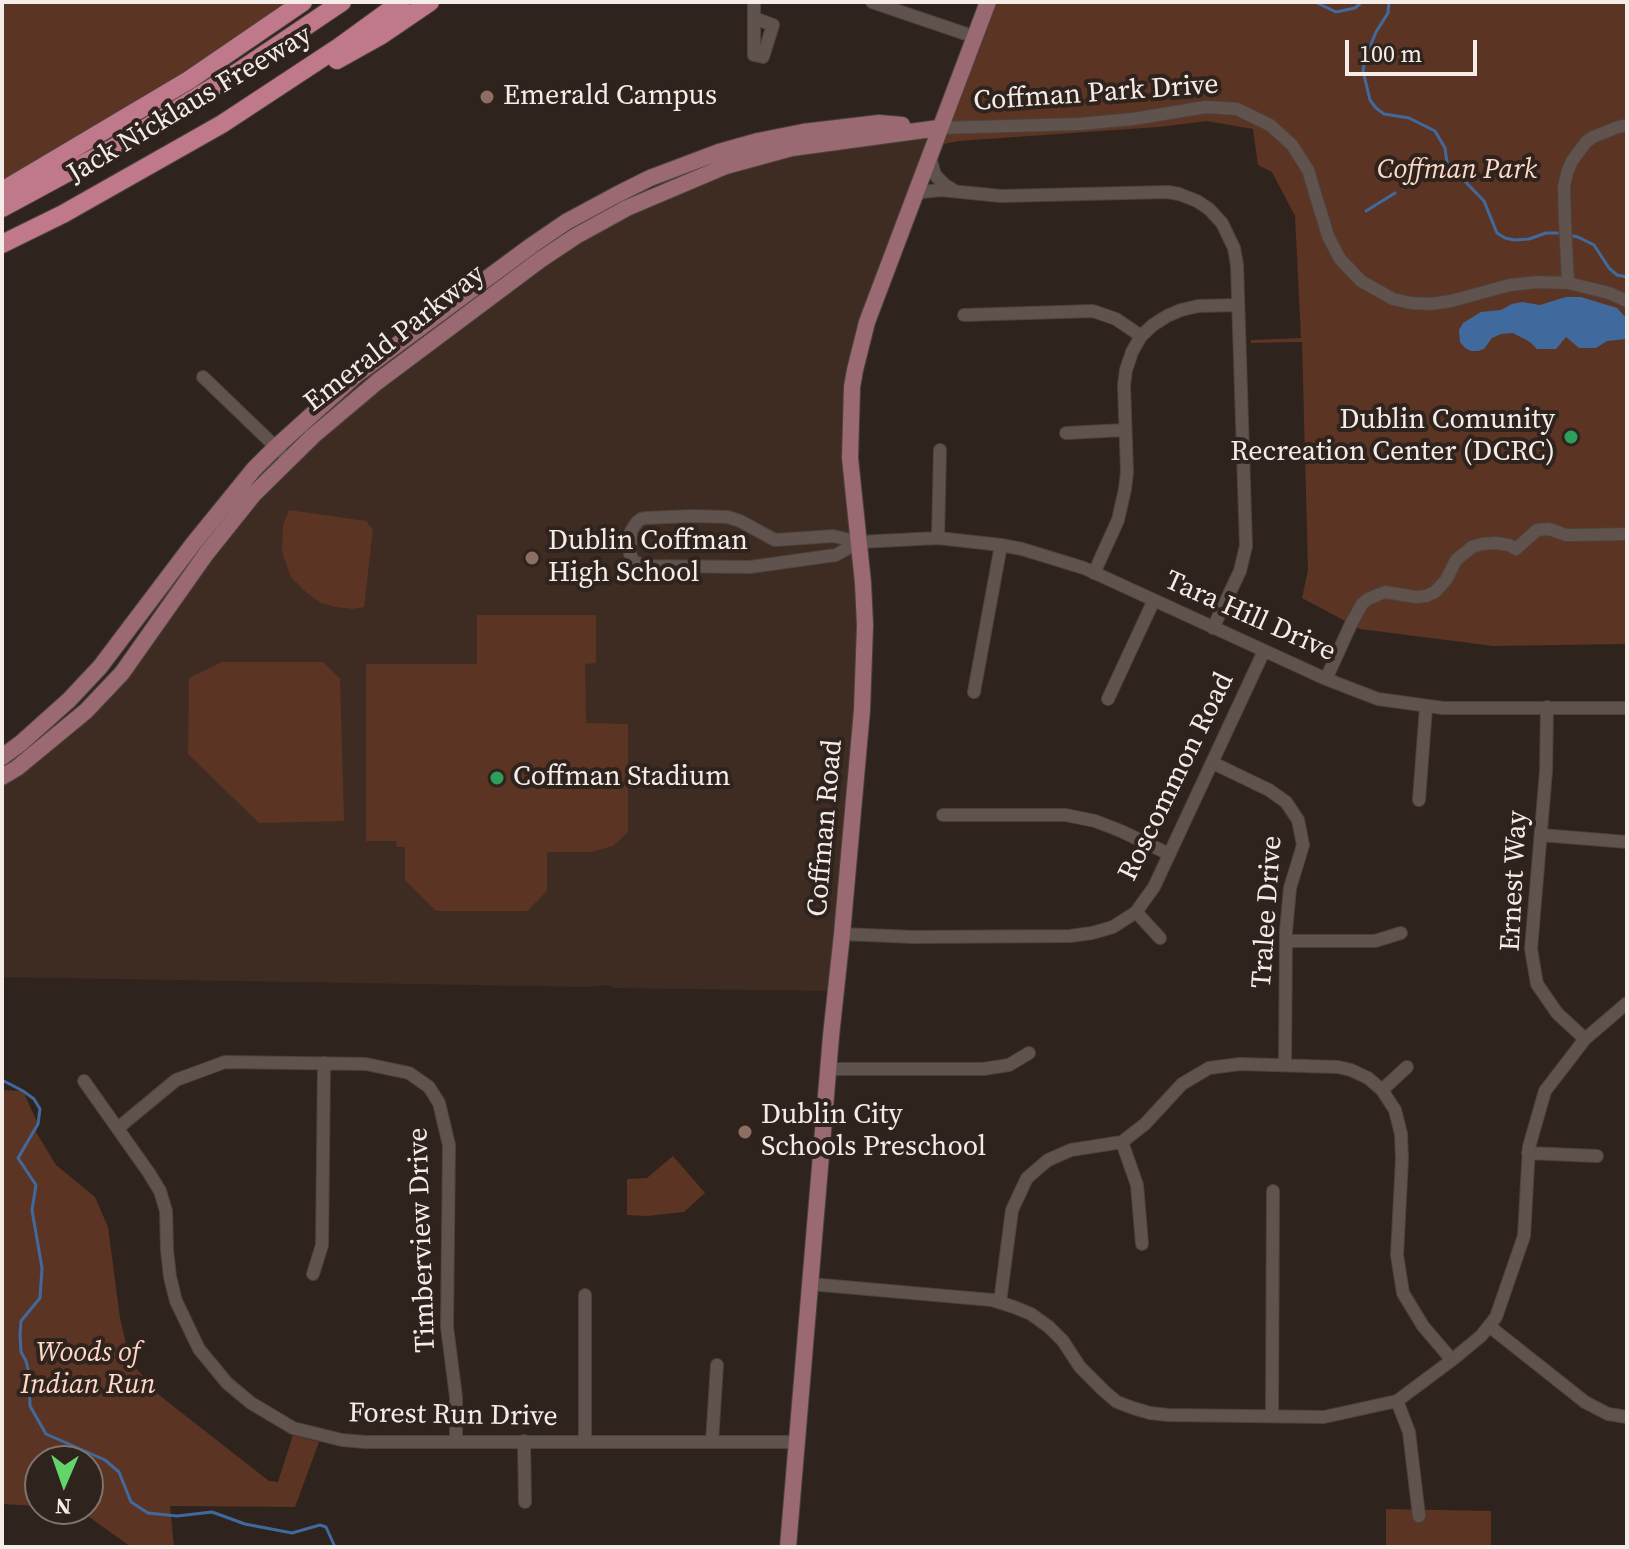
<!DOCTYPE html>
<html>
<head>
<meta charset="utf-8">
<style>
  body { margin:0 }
  #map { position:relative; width:1629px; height:1549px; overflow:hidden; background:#2f231d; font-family:"Source Serif 4",serif }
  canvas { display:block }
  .frame { position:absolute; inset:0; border:4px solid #f5ece8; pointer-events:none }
  .north { position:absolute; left:24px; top:1445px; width:80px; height:80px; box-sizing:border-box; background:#2f231d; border:2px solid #7e736e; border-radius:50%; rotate:182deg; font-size:22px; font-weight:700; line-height:32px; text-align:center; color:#f5ece8 }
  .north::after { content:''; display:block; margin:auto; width:28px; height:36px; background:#62d469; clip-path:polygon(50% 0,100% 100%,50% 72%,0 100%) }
  .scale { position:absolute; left:1345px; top:40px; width:132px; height:36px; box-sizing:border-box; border:4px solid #f5ece8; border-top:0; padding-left:10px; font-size:24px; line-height:28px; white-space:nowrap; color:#f5ece8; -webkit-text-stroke:6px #2f231d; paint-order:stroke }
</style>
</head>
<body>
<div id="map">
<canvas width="1629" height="1549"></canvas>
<div class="frame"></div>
<div class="north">N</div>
<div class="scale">100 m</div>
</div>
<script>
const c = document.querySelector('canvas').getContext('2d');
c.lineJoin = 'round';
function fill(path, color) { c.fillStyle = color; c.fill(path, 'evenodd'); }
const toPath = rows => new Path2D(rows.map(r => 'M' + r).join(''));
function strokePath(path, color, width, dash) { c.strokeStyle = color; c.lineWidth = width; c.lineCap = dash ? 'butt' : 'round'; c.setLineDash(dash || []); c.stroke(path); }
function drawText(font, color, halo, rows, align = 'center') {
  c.font = font + ' "Source Serif 4",serif'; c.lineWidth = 8; c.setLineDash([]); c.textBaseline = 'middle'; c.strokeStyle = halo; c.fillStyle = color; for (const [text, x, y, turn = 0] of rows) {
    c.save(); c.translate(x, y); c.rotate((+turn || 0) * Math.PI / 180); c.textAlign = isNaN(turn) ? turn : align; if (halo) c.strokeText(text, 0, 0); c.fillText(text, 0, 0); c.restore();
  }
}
const built = toPath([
  [939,128,855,370,863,583,836,991,615,988,607,985,589,987,2,977,2,777,86,711,206,554,313,436,540,260,726,166]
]);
const green = toPath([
  [2,2,293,2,234,43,2,182],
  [988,2,1627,2,1627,644,1493,646,1360,629,1302,598,1308,570,1302,342,1251,343,1251,340,1301,338,1295,216,1272,172,1258,165,1253,129,1207,121,1158,127,959,141,933,146],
  [289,510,366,521,373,530,364,607,353,609,336,607,321,603,306,592,291,577,282,552,283,525],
  [477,615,596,615,596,663,585,664,586,723,628,724,628,832,613,846,591,852,547,852,547,891,527,911,436,911,405,880,405,847,397,847,396,841,366,841,366,664,477,664],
  [222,662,323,662,340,679,344,821,259,823,188,754,189,678],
  [2,1090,23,1091,38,1124,36,1132,56,1165,95,1197,108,1227,120,1318,130,1361,159,1395,269,1481,278,1482,293,1435,319,1442,295,1507,170,1506,174,1547,131,1547,78,1509,88,1509,88,1461,40,1461,40,1506,2,1504],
  [673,1156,705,1193,684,1212,647,1216,627,1215,627,1179,647,1178],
  [1386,1509,1491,1511,1491,1547,1386,1547]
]);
const water = toPath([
  [1566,297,1581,297,1617,308,1627,319,1627,339,1607,341,1596,348,1579,348,1566,337,1556,349,1537,349,1530,342,1513,333,1501,334,1492,338,1484,349,1478,351,1471,351,1465,348,1460,342,1459,330,1463,323,1481,312,1501,310,1512,304,1522,302,1540,305]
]);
const stream = toPath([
  [1315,2,1336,12,1355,8,1362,2],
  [1389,2,1388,13,1376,32,1365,59,1363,71,1370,100,1376,108,1384,114,1409,118,1435,131,1445,148,1447,163,1484,201,1497,233,1505,238,1514,240,1529,239,1546,233,1561,233],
  [1403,188,1447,163],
  [1366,211,1395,193],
  [1568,235,1578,237,1594,245,1609,268,1617,275,1627,277],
  [2,1080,23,1091,34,1099,40,1109,38,1124,18,1158,36,1185,32,1210,42,1268,40,1298,21,1321,20,1334,21,1352,26,1361,29,1373,30,1406,46,1434,105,1460,119,1472,131,1502,148,1513,177,1516,212,1512,245,1524,292,1533,320,1525,326,1527,335,1547]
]);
const minor = toPath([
  [754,2,754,55,763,57,773,25,754,18],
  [872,2,975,37],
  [939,128,1079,124,1133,119,1206,107,1237,109,1270,125,1292,145,1308,170,1328,236,1340,259,1361,281,1393,299,1411,303,1431,304,1451,301,1510,285,1537,282,1568,283,1609,293,1627,301],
  [930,157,935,175,945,185,952,189],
  [914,197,922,192,941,190,1001,196,1168,192,1179,194,1197,201,1209,209,1222,223,1234,248,1237,265,1246,546,1240,571,1213,628],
  [1568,283,1565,222,1564,187,1567,173,1572,161,1586,142,1593,137,1618,127,1627,125],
  [964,315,1093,311,1116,319,1141,336],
  [203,377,281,452],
  [1066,433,1125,430],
  [938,538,940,450],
  [859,542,836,555,750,567,645,566,633,561,630,554,631,531,637,522,641,519,645,518,692,516,728,517,740,521,775,540,833,536,859,542,938,538,1001,545,1022,549,1084,568,1326,679,1378,699,1443,708,1627,708],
  [1094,573,1118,520,1125,489,1127,472,1124,385,1126,370,1132,352,1141,336,1153,325,1167,316,1181,310,1198,306,1238,305],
  [1326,679,1351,624,1362,604,1368,599,1385,592,1416,597,1426,596,1435,592,1446,580,1456,560,1472,547,1482,544,1496,543,1509,545,1516,549,1537,530,1549,529,1566,535,1576,535,1627,534],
  [974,692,1001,545],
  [1108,699,1154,600],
  [1547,707,1546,771,1531,949,1537,984,1557,1013,1585,1039],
  [1213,763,1269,790,1286,802,1298,820,1303,845,1290,888,1286,931,1285,1064],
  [1419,800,1426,707],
  [943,815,1066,815,1095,821,1121,831,1169,854],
  [1541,835,1627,842],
  [1136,912,1160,938],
  [842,934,914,937,1070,936,1092,933,1113,927,1136,912,1154,887,1264,651],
  [1286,941,1375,941,1401,933],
  [828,1069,983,1069,1009,1065,1029,1053],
  [84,1081,149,1173,160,1191,166,1211,167,1250,170,1277,176,1301,199,1349,227,1383,251,1403,293,1428,342,1440,365,1442,797,1442],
  [1382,1090,1407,1067],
  [118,1128,176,1080,225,1062,366,1064,409,1073,429,1087,439,1103,449,1145,447,1327,456,1397,456,1442],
  [1122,1142,1137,1185,1142,1244],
  [1528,1153,1597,1156],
  [313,1274,322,1245,324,1063],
  [810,1284,992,1300,1014,1307,1031,1314,1049,1327,1063,1341,1080,1367,1104,1391,1117,1402,1133,1408,1150,1413,1168,1415,1324,1417,1397,1401,1452,1360,1481,1336,1496,1317,1524,1236,1529,1147,1545,1091,1585,1039,1627,1003],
  [585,1295,585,1442],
  [1000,1302,1012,1210,1027,1178,1048,1160,1071,1150,1122,1142,1145,1124,1182,1084,1209,1068,1240,1064,1338,1067,1351,1070,1368,1078,1382,1090,1395,1110,1401,1134,1402,1159,1397,1255,1403,1293,1423,1326,1452,1360],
  [1489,1326,1585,1402,1608,1414,1627,1417],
  [1397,1401,1409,1432,1419,1516],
  [1272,1416,1273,1191],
  [524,1441,525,1502],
  [712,1442,717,1365]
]);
const major = toPath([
  [2,757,21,743,69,700,100,667,193,544,254,469,276,447,356,375,531,246,566,222,618,194,650,178,719,152,758,141,803,132,879,123,902,125],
  [2,777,17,768,86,711,122,673,206,554,254,494,313,436,377,382,540,260,576,236,627,208,726,166,792,148,939,128],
  [788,1547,831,1036,842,934,862,710,865,625,863,583,850,458,852,387,855,370,867,322,988,2]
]);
const highway = toPath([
  [337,60,380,36,430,2],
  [2,191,189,80,303,2],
  [2,208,113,148,238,72,342,2],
  [2,244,63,214,222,124,339,47,401,2]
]);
const markers = [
  [487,97,8,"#8d6e63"],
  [1571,437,8,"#2e9e5b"],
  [532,558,8,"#8d6e63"],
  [497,778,8,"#2e9e5b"],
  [745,1132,8,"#8d6e63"]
];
const streetNames = [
  ["Coffman Park Drive",1096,94,-4],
  ["Jack Nicklaus Freeway",190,105,-31],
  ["Emerald Parkway",395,339,-38],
  ["Tara Hill Drive",1250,617,24],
  ["Roscommon Road",1177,777,-64],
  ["Coffman Road",826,828,-85],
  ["Ernest Way",1515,881,-87],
  ["Tralee Drive",1268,912,-86],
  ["Timberview Drive",423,1240,-92],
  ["Forest Run Drive",453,1416,1]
];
const poiNames = [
  ["Emerald Campus",503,97],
  ["Dublin Comunity",1555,421,"right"],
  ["Recreation Center (DCRC)",1555,453,"right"],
  ["Dublin Coffman",548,542],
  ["High School",548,574],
  ["Coffman Stadium",513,778],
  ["Dublin City",761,1116],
  ["Schools Preschool",761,1148]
];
const parkNames = [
  ["Coffman Park",1457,171],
  ["Woods of",88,1354],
  ["Indian Run",88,1386]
];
fill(built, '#3e2c23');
fill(green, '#5c3423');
fill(water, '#406a9d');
strokePath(stream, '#406a9d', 3);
strokePath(minor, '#4c423d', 14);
strokePath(major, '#4c423d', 18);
strokePath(highway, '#4c423d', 20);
strokePath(minor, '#60524c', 12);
strokePath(major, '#9a6971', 16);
strokePath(highway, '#c0798a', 18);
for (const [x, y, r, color] of markers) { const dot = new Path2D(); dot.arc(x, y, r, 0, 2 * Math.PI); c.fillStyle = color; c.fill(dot); strokePath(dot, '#2f231d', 3); }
drawText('28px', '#f5ece8', '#2f231d', streetNames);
drawText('28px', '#f5ece8', '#2f231d', poiNames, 'left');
drawText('italic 28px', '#ffd8c7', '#2f231d', parkNames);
</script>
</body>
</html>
